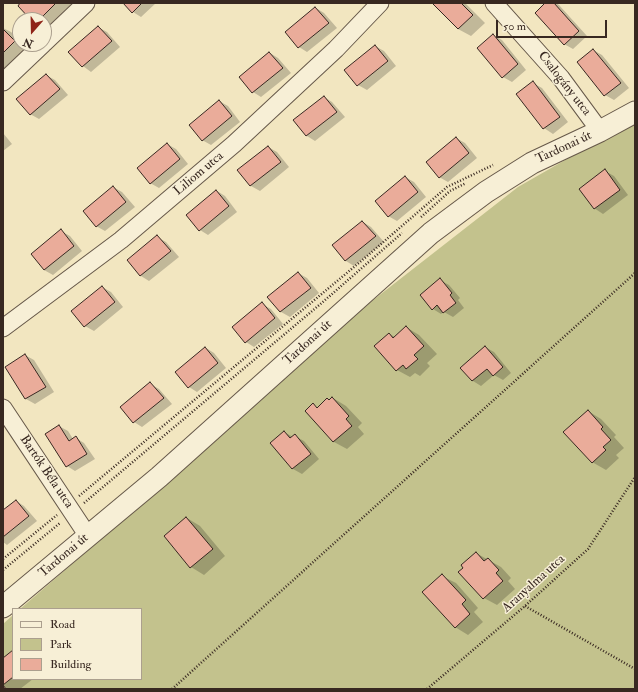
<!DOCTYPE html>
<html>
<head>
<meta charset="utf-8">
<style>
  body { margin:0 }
  #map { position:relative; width:638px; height:692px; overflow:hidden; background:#f2e6c0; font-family:"IM FELL Double Pica",serif }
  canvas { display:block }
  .frame { position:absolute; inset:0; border:4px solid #382821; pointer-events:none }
  .legend { position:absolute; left:12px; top:608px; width:130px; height:72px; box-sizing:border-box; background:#f7efd6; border:1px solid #ab9f8e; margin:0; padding:5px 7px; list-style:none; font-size:12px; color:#382821 }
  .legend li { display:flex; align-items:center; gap:8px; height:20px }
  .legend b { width:20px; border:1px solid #ab9f8e }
  .north { position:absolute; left:12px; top:12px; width:40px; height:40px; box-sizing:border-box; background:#f7efd6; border:1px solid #ab9f8e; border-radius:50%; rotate:200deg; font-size:11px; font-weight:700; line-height:16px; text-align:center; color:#382821 }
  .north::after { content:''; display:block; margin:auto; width:14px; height:18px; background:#8f2418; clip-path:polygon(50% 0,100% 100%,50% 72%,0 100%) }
  .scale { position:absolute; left:496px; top:20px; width:111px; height:18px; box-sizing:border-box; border:2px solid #382821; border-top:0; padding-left:5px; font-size:12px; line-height:14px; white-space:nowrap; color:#382821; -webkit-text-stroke:3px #f7efd6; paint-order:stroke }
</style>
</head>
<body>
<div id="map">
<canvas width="638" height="692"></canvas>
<div class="frame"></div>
<ul class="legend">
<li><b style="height:5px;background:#f7efd6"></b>Road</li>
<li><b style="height:11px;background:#c3c28d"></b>Park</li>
<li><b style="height:11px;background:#eaac9a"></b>Building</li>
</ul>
<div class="north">N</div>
<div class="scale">50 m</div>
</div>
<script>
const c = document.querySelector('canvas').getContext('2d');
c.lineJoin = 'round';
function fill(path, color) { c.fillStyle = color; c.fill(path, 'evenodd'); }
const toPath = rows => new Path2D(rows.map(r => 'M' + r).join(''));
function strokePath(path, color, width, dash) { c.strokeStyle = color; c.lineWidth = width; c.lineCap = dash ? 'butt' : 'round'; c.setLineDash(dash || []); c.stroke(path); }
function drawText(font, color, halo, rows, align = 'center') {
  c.font = font + ' "IM FELL Double Pica",serif'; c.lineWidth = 3; c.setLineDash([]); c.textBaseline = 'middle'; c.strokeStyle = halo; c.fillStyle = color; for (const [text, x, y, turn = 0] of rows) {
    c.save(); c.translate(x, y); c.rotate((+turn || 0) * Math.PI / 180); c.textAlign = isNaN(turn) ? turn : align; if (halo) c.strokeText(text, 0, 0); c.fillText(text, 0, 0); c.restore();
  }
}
const green = toPath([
  [635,120,635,689,3,689,3,624,13,615,13,679,141,679,141,609,20,609,217,439,363,308,518,187]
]);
const shadow = toPath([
  [22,3,77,3,49,31,44,28,44,20,33,20],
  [124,3,156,3,141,17,133,12],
  [433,3,465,3,485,23,471,36,458,29],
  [547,3,556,3,559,5,587,36,573,49,564,44],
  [316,8,324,13,337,28,307,52,299,47],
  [98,27,107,32,120,47,91,72,83,66,70,52],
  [3,28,11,32,20,41,20,44,23,44,28,49,3,73],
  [493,35,502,40,526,70,512,82,503,77],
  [375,46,384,51,396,66,367,90,358,85],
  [593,50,602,55,629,88,614,100,605,95],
  [270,53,278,58,291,73,261,97,253,92],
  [46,75,55,80,68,95,39,119,30,114],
  [533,83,542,88,568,122,553,134,544,128,518,94],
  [324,97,332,102,345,117,315,141,307,136,294,120],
  [219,101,228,106,240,122,211,145,202,140],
  [3,133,12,144,3,151],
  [456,138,465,143,477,158,448,182,439,177],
  [167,144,176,149,188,164,159,188,150,183],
  [268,147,277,152,289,167,260,191,251,186,239,170],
  [605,171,614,176,628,195,603,214,594,208],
  [405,177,414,182,426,197,397,221,388,216],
  [113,187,122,192,135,207,105,231,96,226],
  [217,191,225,196,237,212,208,235,200,230],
  [363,222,371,227,384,242,354,266,346,261,333,245],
  [61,231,70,236,82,251,53,275,44,270],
  [157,237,166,242,179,257,149,281,141,276],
  [298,273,307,278,319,293,290,317,281,312,269,297],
  [440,280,449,285,460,298,458,300,464,308,453,317,444,312,441,314,433,309],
  [102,287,111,292,123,307,94,331,85,326],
  [262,304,271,309,283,324,254,347,246,342],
  [406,327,419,335,437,354,427,363,430,366,420,376,415,373,410,377,397,370,389,334,395,337],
  [485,347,494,352,511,373,503,380,494,375,481,386,473,381,462,368],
  [206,348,214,353,226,368,197,392,189,387],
  [25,355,34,360,54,392,35,404,26,399,6,367],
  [150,384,159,389,172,404,142,427,134,422],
  [333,398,346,406,362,423,358,427,364,434,347,449,334,442,306,411,313,405,318,408],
  [588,411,601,419,616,435,614,437,624,448,616,455,619,458,606,470,592,462],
  [59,426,68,431,73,439,76,438,84,443,95,459,75,471,67,466],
  [284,432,293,437,295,436,304,441,319,459,302,474,293,469,271,443],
  [16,501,24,506,37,521,7,545,3,542,3,511],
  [187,518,200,526,225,556,204,575,191,567],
  [476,553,501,567,511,578,508,581,515,589,497,605,484,598],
  [442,576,456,583,478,608,474,612,483,622,468,635,455,627],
  [13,651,13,679,33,679,20,689,3,689,3,659]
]);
const building = toPath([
  [20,3,56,3,39,20,31,20,18,6,20,3],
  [123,3,142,3,132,13,123,3],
  [432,3,461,3,473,15,458,29,432,3],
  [545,3,554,3,579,31,564,45,535,13,545,3],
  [315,7,329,23,298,48,285,32,315,7],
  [98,26,112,41,82,67,68,52,98,26],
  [3,29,15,41,3,53,3,29],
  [493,34,518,64,502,78,477,48,493,34],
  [375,45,388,61,357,86,344,70,375,45],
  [593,49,621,83,604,96,577,62,593,49],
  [269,52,283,68,252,93,239,77,269,52],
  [46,74,60,89,30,115,16,99,46,74],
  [533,81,560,117,543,129,516,94,533,81],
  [324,96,337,112,306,136,293,120,324,96],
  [219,100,232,116,202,141,189,125,219,100],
  [456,137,469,153,439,178,426,162,456,137],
  [167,143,180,159,150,184,137,168,167,143],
  [268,146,281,162,250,186,237,170,268,146],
  [605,169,620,190,594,209,579,189,605,169],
  [405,176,418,192,388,217,375,201,405,176],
  [113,186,126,202,96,227,83,211,113,186],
  [216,190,229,206,199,231,186,215,216,190],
  [362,221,376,236,345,261,332,245,362,221],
  [61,229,74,246,44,270,31,254,61,229],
  [157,235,171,251,140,276,127,260,157,235],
  [298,272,311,288,280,312,267,297,298,272],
  [440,278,452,293,450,295,456,303,443,313,437,305,432,310,420,295,440,278],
  [102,286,115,302,84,327,71,311,102,286],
  [262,302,275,318,245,343,232,327,262,302],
  [406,326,424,346,414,355,418,359,406,369,403,365,396,371,374,346,389,333,393,338,406,326],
  [485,346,503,367,493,376,487,369,472,381,460,368,485,346],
  [205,347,218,363,188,388,175,372,205,347],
  [25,354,46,387,25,399,5,367,25,354],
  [150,382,164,398,133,423,120,407,150,382],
  [332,397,349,416,346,419,352,426,333,442,305,411,313,403,317,408,327,398,329,400,332,397],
  [588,410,603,427,601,429,611,440,603,447,606,450,592,463,563,432,588,410],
  [59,425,69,441,76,436,87,454,66,467,45,434,59,425],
  [284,431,290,438,295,434,311,454,292,469,270,443,284,431],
  [16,500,29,516,3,537,3,510,16,500],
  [186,517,213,549,190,568,164,536,186,517],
  [476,552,484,561,488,558,499,570,496,573,503,581,483,599,458,572,463,568,461,565,476,552],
  [442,574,466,600,462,604,470,614,455,628,422,592,442,574],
  [13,650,13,677,3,685,6,689,3,689,3,658,13,650]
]);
const path = toPath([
  [421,217,450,191,466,183],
  [79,496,366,257,447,187,493,165],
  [84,503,324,301,402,233],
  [3,559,57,515],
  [3,570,60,523],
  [525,606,635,669],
  [172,689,635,273],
  [427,689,525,606,588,549,635,477]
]);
const minor = toPath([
  [494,3,561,78,600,131],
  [44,43,86,3],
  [3,82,43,44],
  [3,328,121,240,234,144,336,49,380,3],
  [3,408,88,536]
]);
const tertiary = toPath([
  [3,607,159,477,431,233,486,192,532,163,600,131,635,112]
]);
const streetNames = [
  ["Csalogány utca",564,84,52],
  ["Tardonai út",564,148,-25],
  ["Liliom utca",199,174,-40],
  ["Tardonai út",308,343,-42],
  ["Bartók Béla utca",46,472,56],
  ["Tardonai út",64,556,-40],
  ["Aranyalma utca",534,584,-42]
];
fill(green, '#c3c28d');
fill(shadow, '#0003');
fill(building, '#eaac9a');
strokePath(building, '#382821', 1);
strokePath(minor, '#665849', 19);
strokePath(tertiary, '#665849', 23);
strokePath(path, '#382821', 2.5, [1, 2]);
strokePath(minor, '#f7efd6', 17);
strokePath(tertiary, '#f7efd6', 21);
drawText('13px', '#382821', '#f7efd6', streetNames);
</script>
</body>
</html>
